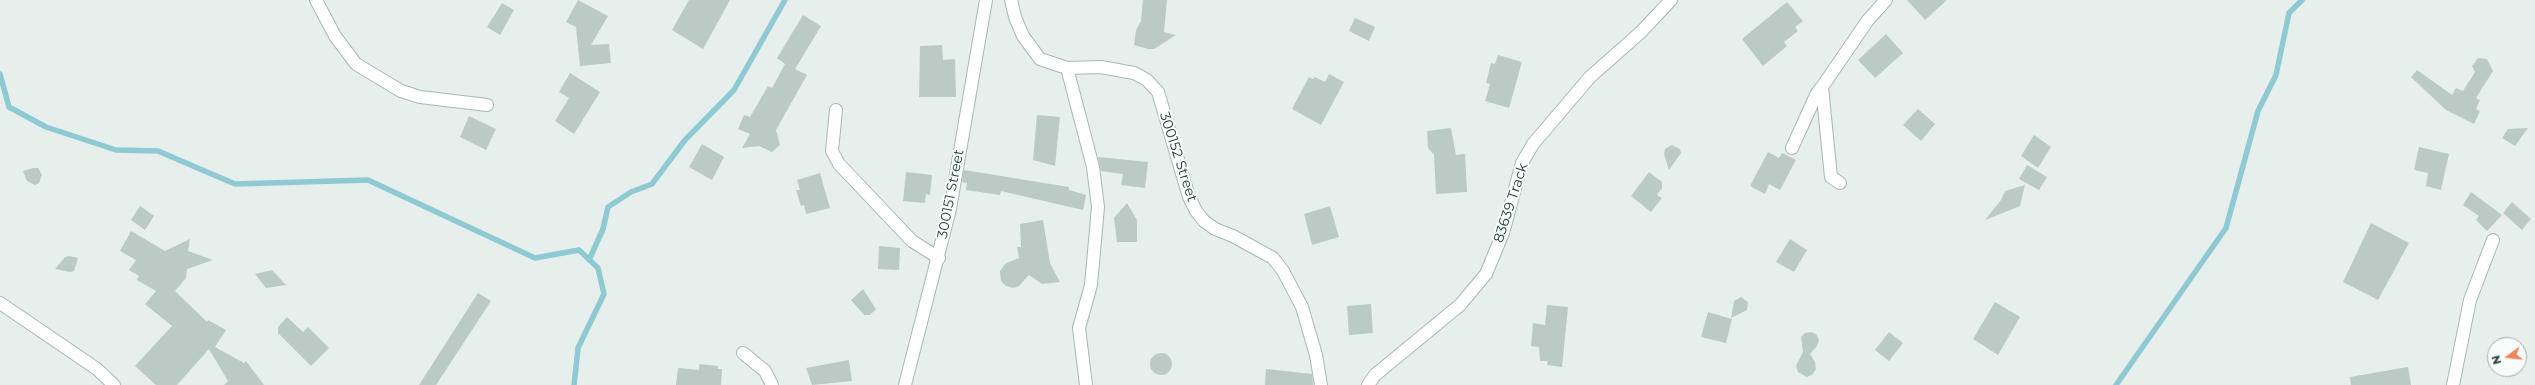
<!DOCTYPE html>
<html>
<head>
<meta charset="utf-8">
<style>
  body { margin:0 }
  #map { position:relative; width:2535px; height:385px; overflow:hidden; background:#e6efeb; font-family:Montserrat,sans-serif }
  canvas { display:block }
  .north { position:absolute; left:2487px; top:337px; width:40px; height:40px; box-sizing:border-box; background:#f7fbf9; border:1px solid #a3b1ad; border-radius:50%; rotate:255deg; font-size:11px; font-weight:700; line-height:16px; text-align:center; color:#24423a }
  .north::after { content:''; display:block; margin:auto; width:14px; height:18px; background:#f4845f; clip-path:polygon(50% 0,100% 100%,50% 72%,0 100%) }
</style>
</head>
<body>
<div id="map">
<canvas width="2535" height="385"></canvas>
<div class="north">N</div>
</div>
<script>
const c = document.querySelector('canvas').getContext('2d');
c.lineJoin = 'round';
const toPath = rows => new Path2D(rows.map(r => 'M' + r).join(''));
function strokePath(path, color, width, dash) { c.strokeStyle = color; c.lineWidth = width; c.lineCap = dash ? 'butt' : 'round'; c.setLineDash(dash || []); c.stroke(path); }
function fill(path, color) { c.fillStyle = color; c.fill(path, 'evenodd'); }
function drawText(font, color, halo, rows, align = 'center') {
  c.font = font + ' Montserrat,sans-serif'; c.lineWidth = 4; c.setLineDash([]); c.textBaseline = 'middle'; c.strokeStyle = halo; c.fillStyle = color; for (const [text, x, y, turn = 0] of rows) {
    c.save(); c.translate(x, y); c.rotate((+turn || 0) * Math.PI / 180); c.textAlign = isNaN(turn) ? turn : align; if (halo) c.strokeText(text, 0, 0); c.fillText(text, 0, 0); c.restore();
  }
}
const stream = toPath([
  [0,74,9,107,46,127,116,150,158,151,235,184,368,180,535,258,579,250,598,268,604,294,578,348,574,385],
  [589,260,603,229,608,207,631,192,652,184,685,140,734,90,785,0],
  [2116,385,2226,228,2258,111,2276,75,2289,13,2302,0]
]);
const building = toPath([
  [578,0,608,16,591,45,609,44,611,63,580,66,576,27,566,22],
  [689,0,730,0,703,49,672,30],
  [1143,0,1167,0,1164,32,1176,35,1154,49,1148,49,1134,45,1136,30,1141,21],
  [1907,0,1947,0,1925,20],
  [1787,2,1803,21,1795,27,1798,31,1784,42,1787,46,1763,66,1742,39],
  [502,3,514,10,500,35,487,27],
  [803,15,821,26,795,69,807,75,776,130,780,145,772,152,759,146,742,148,750,134,738,129,744,115,750,117,768,86,772,88,785,64,777,58],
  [1355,18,1375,27,1369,41,1349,31],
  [1886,34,1903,53,1875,78,1858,60],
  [942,45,943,60,955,59,956,97,919,97,920,46],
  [1498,55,1522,62,1509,108,1485,101,1490,84,1486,83,1491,63,1495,64],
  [2478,58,2487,59,2493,71,2476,98,2480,100,2476,109,2480,111,2474,124,2446,110,2411,77,2417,70,2452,95,2456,88,2463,91,2475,72,2472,66],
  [570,73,600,92,574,134,555,121,569,98,559,92],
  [1329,74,1344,82,1321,125,1292,109,1309,77,1313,79,1315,77,1325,82],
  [1918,109,1935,124,1921,141,1903,125],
  [1037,115,1060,117,1055,166,1033,160],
  [469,116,496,129,486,150,460,137],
  [1451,128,1456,155,1465,154,1467,192,1436,194,1434,155,1428,148,1427,131],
  [2528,128,2515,146,2502,138,2508,129],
  [2034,135,2051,147,2038,168,2021,156],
  [702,144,724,157,712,180,689,167],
  [1672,145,1680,149,1681,153,1669,170,1664,154,1665,149],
  [2419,147,2449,154,2441,190,2426,186,2428,173,2414,170],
  [1768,152,1779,158,1782,153,1796,160,1780,190,1769,184,1765,194,1750,186],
  [1098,157,1148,162,1145,188,1121,185,1123,174,1101,171],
  [2027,165,2047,177,2039,190,2019,179],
  [33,168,38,168,42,175,39,183,35,185,27,181,23,171],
  [964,170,1069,187,1069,190,1086,195,1083,210,1001,191,1000,195,966,190,967,183,962,182],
  [906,172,932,175,930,195,926,194,925,203,903,201],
  [1649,172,1662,182,1662,188,1657,195,1662,198,1651,212,1631,196],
  [820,173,830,208,806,214,804,205,801,206,796,190,800,190,797,180],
  [2025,185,2020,206,1985,220,2001,200,2005,191],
  [2471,192,2502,215,2487,231,2476,220,2479,216,2463,205],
  [2512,202,2531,219,2522,230,2503,213],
  [1127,203,1137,220,1137,242,1117,242,1114,218],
  [140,206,154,216,145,230,131,220],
  [1330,206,1339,237,1312,245,1304,214],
  [1043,220,1050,263,1060,282,1042,284,1029,275,1019,286,1013,288,1006,286,1001,281,1000,271,1006,263,1019,258,1017,247,1021,247,1020,224],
  [2371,223,2409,243,2378,300,2343,282],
  [131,231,165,251,190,239,188,251,213,260,187,269,186,278,175,291,207,322,208,320,226,330,215,347,244,363,246,361,264,385,224,385,228,381,209,349,177,385,156,385,135,366,172,326,145,304,156,291,137,280,139,276,129,270,136,260,120,251],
  [1790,239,1807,250,1794,272,1776,262],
  [879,246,900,248,899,270,878,269],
  [69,256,78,258,74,271,70,272,55,269,65,257],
  [272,270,286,285,266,288,255,274],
  [863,289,876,309,870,315,864,315,851,300],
  [478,293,491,301,436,385,419,385],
  [1741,297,1748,302,1747,310,1731,318,1734,301],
  [1995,302,2020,317,1998,355,1973,339],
  [1371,304,1373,333,1349,335,1347,306],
  [1547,305,1568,307,1562,367,1547,365,1548,361,1540,361,1539,347,1531,346,1533,323,1545,325],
  [1708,312,1732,319,1726,343,1701,337],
  [287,317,303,332,308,327,329,348,311,366,278,333,278,327],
  [1811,332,1816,334,1819,340,1817,346,1810,354,1815,362,1816,369,1813,374,1807,377,1798,372,1796,366,1803,352,1801,337,1805,333],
  [1889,332,1903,343,1889,361,1875,350],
  '1150 364a11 11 0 1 1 22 0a11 11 0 1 1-22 0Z',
  [849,360,852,381,812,385,806,368],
  [699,364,718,366,718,369,722,369,721,385,676,385,678,368,699,370],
  [2408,367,2411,385,2351,385,2350,377],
  [1266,369,1312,374,1313,385,1265,385]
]);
const minor = toPath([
  [316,0,335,36,356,64,401,91,420,97,487,105],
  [1011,0,1015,17,1023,36,1040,59,1067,68,1101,67,1134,73,1147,80,1158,92,1189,197,1196,211,1204,221,1215,229,1233,236,1273,258,1283,271,1302,307,1316,355,1321,385],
  [1067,68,1093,167,1098,207,1091,285,1079,328,1086,385],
  [836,110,832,151,839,164,912,241,939,258],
  [1792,148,1817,93,1822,87],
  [1840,183,1831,177,1822,87,1868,20,1886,0],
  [0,303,97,369,114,385],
  [743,353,765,371,772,385],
  [905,385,950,209,986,0],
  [1368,385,1375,375,1460,305,1486,274,1503,233,1522,163,1533,144,1590,77,1641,32,1671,0],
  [2453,385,2470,300,2493,240]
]);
const streetNames = [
  ["300152 Street",1178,157,72],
  ["300151 Street",951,194,-79],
  ["83639 Track",1511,203,-72]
];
strokePath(stream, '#8ec9d4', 5.5);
fill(building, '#bbcac4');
strokePath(minor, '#a8b8b2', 14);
strokePath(minor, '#fff', 12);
drawText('14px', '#24423a', '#f7fbf9', streetNames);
</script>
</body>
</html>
